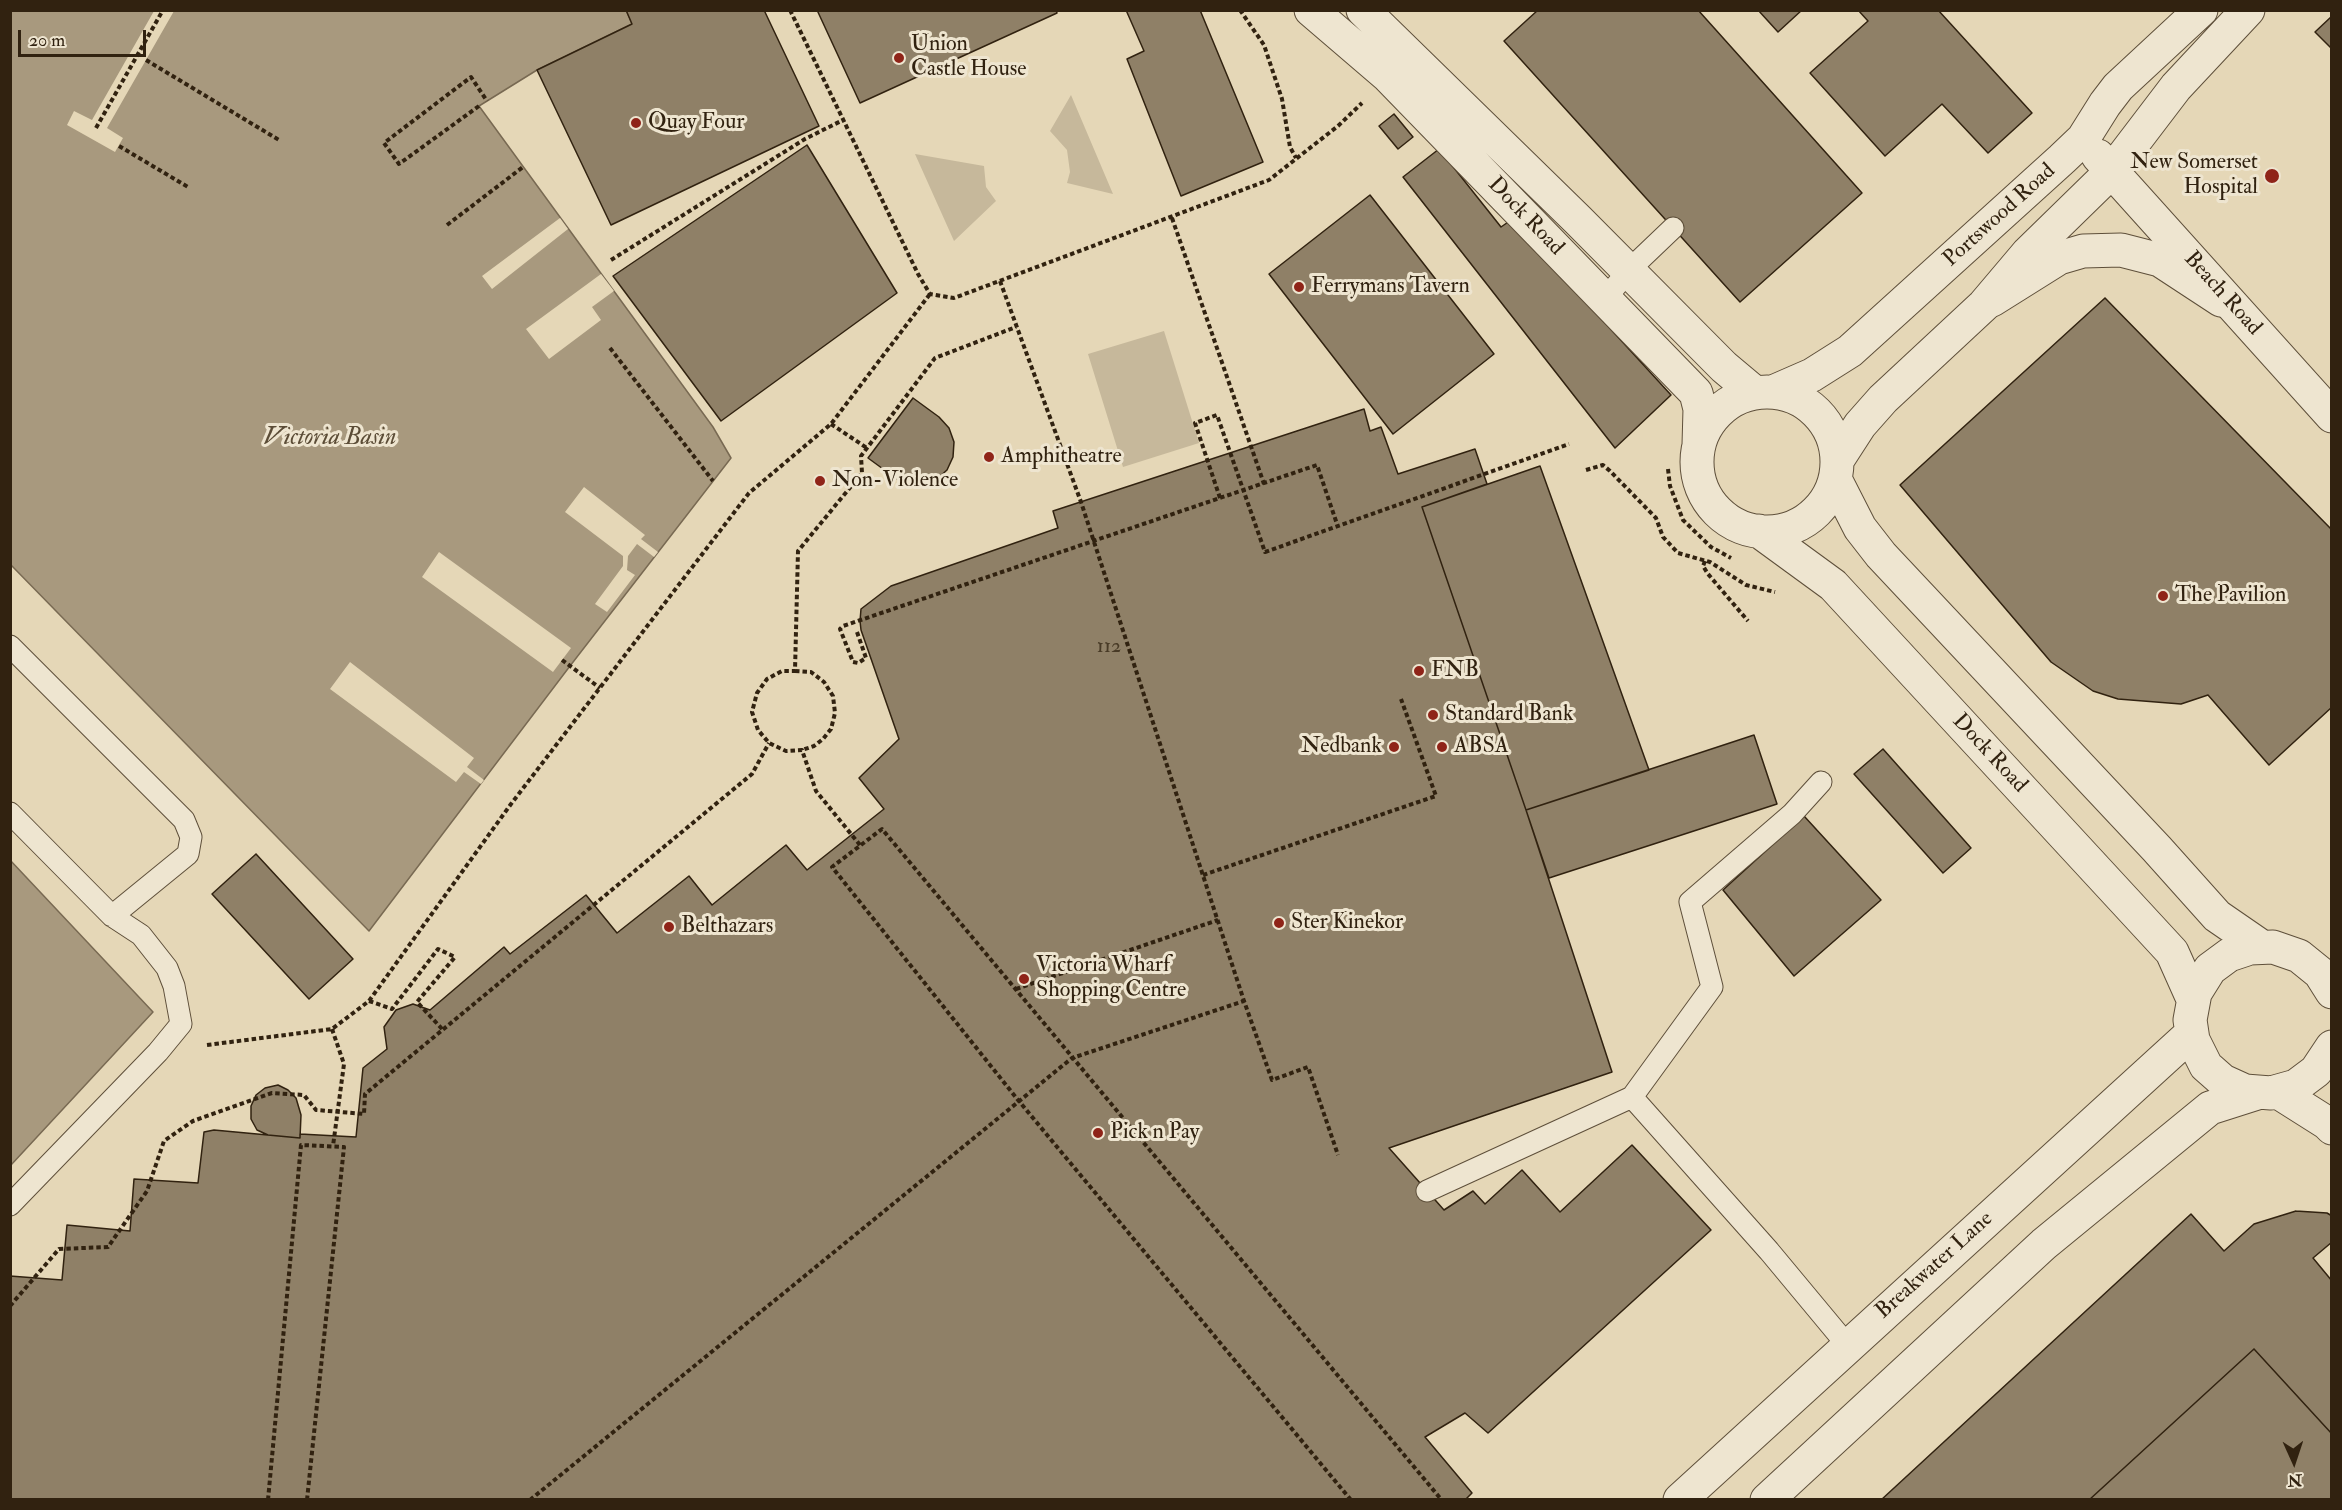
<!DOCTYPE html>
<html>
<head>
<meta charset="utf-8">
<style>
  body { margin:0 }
  #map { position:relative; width:2342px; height:1510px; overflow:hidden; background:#e5d7b7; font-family:"IM FELL Double Pica",serif }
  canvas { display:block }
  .frame { position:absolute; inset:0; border:12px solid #312210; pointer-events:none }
  .north { position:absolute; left:2264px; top:1432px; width:60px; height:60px; -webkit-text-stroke:4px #eee5d0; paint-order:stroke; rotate:177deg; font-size:16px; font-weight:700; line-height:24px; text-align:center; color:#312210 }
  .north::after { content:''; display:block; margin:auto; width:21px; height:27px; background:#312210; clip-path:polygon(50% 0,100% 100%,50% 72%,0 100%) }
  .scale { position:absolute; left:18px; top:30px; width:128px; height:27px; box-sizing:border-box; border:3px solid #312210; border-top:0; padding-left:8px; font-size:18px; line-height:21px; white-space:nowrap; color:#312210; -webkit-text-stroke:4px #eee5d0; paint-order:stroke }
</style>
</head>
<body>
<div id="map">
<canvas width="2342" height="1510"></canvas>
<div class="frame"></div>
<div class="north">N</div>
<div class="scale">20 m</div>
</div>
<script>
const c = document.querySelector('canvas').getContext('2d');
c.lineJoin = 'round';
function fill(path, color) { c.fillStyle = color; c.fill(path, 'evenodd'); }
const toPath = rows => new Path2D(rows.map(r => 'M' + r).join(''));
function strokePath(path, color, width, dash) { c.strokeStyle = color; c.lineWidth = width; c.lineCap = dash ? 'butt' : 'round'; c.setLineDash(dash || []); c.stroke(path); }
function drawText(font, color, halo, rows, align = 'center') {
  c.font = font + ' "IM FELL Double Pica",serif'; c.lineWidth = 6; c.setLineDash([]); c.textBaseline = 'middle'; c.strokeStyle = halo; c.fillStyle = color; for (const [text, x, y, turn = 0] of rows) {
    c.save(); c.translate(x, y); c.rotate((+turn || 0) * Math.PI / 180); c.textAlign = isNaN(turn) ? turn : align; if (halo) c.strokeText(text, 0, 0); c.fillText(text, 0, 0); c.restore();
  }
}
const green = toPath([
  [1071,95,1113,194,1067,183,1070,172,1067,150,1050,131],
  [915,154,984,166,986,187,996,201,954,241],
  [1164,331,1199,443,1123,467,1088,354]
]);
const water = toPath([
  [626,10,632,24,537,70,479,106,713,427,731,458,570,666,369,931,11,565,10,11,626,10],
  [10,860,153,1012,11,1165,10,1165,10,860]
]);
const pier = toPath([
  [154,11,174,11,107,128,123,138,115,152,67,125,74,111,92,120],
  [560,218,568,229,492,289,482,276],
  [601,274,614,291,592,307,601,320,549,359,526,329],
  [584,487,645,535,641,539,658,552,654,557,637,544,628,556,627,570,635,575,607,612,595,604,623,566,623,556,565,512],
  [439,552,571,648,553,672,422,577],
  [350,662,474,758,467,767,484,780,481,784,464,772,456,782,330,689]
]);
const building = toPath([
  [626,10,764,10,819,126,611,225,537,70,632,24,626,10],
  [817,10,1056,10,1057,13,860,103,817,10],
  [1126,10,1200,10,1263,162,1181,196,1127,59,1144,51,1126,10],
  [1538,10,1698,10,1862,193,1740,302,1504,41,1538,10],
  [1758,10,1802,10,1778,32,1758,10],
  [1858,10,1938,10,2032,113,1988,153,1942,104,1885,156,1810,73,1868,21,1858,10],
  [2332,16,2332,49,2315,32,2332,16],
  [1394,114,1413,137,1398,149,1379,126,1394,114],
  [807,145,897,293,721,421,613,276,807,145],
  [1439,149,1501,227,1511,220,1671,395,1615,448,1403,177,1439,149],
  [1370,195,1494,354,1393,434,1269,274,1370,195],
  [2105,298,2332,530,2332,707,2269,765,2208,695,2181,704,2118,699,2093,691,2051,662,1900,485,2105,298],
  [913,398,939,417,949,428,954,442,953,457,947,470,936,480,922,485,907,484,894,477,868,458,913,398],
  [1364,409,1370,431,1381,427,1398,474,1475,449,1487,484,1422,507,1526,810,1612,1072,1389,1148,1444,1210,1473,1191,1485,1204,1522,1170,1560,1212,1632,1145,1711,1230,1488,1433,1465,1413,1425,1437,1472,1493,1465,1500,10,1500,10,1276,62,1280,67,1225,130,1231,134,1179,198,1183,204,1132,214,1130,300,1138,300,1134,356,1137,363,1068,387,1049,384,1027,396,1010,413,1004,430,1010,504,947,510,954,586,895,617,933,689,876,712,905,786,845,807,870,884,809,859,778,899,739,861,630,860,621,861,609,891,586,1058,528,1053,511,1364,409],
  [1540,466,1649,770,1526,810,1422,507,1540,466],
  [1754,735,1777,804,1549,878,1526,810,1754,735],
  [1883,749,1971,848,1943,873,1854,774,1883,749],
  [1804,816,1881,900,1794,976,1723,890,1804,816],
  [256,854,353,959,309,999,212,894,256,854],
  [278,1085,288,1090,296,1098,301,1115,300,1138,268,1135,257,1130,251,1119,251,1106,256,1095,265,1088,278,1085],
  [2296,1211,2327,1213,2332,1216,2332,1242,2313,1258,2332,1281,2332,1434,2254,1349,2089,1500,1881,1500,2191,1214,2224,1251,2254,1224,2296,1211],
  [2254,1349,2332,1434,2332,1500,2089,1500,2254,1349]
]);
const path = toPath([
  [790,10,918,274,930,294,954,298,1269,180,1338,126,1362,103],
  [1240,10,1264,45,1282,99,1290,147,1296,158],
  [146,60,279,140],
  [479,106,399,164,384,143,471,77,487,101],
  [96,128,163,10],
  [119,146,188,187],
  [1172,218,1264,484],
  [447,225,523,167],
  [611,260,805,139,843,120],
  [1000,281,1081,502,1244,1001,1272,1080,1308,1067,1338,1155],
  [610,348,713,481],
  [831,424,867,448],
  [1668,469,1670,486,1683,520,1711,547,1731,558],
  [1586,470,1603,465,1610,471,1656,518,1663,537,1678,553,1710,562,1746,585,1775,592],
  [1220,498,1195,423,1217,415,1265,552,1569,444],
  [1705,561,1703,566,1708,574,1748,621],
  [857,632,866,658,858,663,853,662,840,629,843,626,1317,465,1338,527],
  [562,660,600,688],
  [795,671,811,672,824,682,833,696,835,713,831,729,823,739,814,746,802,750],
  [860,845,816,791,802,750,786,751,769,743,758,730,752,712,757,693,767,679,782,671,795,671,798,551,862,473,861,456,935,358,1016,327],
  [1203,875,1436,796,1401,699],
  [1016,989,1218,920],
  [369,1001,392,1009,438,949,455,957,417,1002,443,1030],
  [332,1029,344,1064,333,1146],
  [207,1045,332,1029,369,1001,511,804,749,493,831,424,930,294],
  [10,1306,59,1249,108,1247,147,1191,164,1141,193,1121,272,1093,304,1095,316,1110,364,1114,365,1094,752,774,769,743],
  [268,1500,301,1145,344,1147,307,1500],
  [530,1500,1072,1058,1244,1001],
  [1351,1500,1018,1100,832,867,882,829,1440,1498,1438,1500]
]);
const service = toPath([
  [1616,310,1610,293,1629,270,1673,228],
  [10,646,184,820,191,837,188,854,112,916],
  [10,813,112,916,141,935,167,968,174,986,181,1024,158,1052,10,1205],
  [1632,1097,1769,1251,1848,1346],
  [1427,1191,1632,1097,1712,987,1690,902,1792,814,1821,782]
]);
const minor = toPath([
  [1992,300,2059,258,2083,251,2121,250,2160,260,2221,300],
  [2278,1092,2327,1123,2332,1128]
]);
const tertiary = toPath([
  [1311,10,1388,76,1696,393,1700,409,1699,445],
  [1363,10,1578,220,1724,367,1755,393],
  [2098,156,2332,416],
  [1773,392,1812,375,1850,351,2062,159,2083,139,2105,104,2118,87,2201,10],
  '1697 462a70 70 0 1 1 140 0a70 70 0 1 1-140 0Z',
  [1838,459,1860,425,1883,399,1984,305,2028,253,2112,171,2176,87,2248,10],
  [1835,479,1860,528,1881,555,2157,849,2217,916,2262,947],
  [1759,531,1833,585,2172,952,2193,999],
  [2332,992,2320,973,2299,956,2273,947,2250,948,2229,955,2210,969,2195,993,2190,1020,2193,1040,2206,1066,2223,1081,2245,1091,2271,1093,2296,1086,2316,1071,2332,1047],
  [1680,1500,2191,1034],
  [1767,1500,2044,1244,2210,1108,2257,1093]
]);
const markers = [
  [899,58,6,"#8f2418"],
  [636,123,6,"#8f2418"],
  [2272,176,8,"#8f2418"],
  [1299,287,6,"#8f2418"],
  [989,457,6,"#8f2418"],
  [820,481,6,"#8f2418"],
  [2163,596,6,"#8f2418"],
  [1419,671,6,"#8f2418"],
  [1433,715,6,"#8f2418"],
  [1394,747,6,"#8f2418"],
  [1442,747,6,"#8f2418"],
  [1279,923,6,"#8f2418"],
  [669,927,6,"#8f2418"],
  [1024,979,6,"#8f2418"],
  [1098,1133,6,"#8f2418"]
];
const numberNames = [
  ["112",1109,648]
];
const poiNames = [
  ["Union",911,45],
  ["Castle House",911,70],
  ["Quay Four",648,123],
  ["New Somerset",2258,163,"right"],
  ["Hospital",2258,188,"right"],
  ["Ferrymans Tavern",1311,287],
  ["Amphitheatre",1001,457],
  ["Non-Violence",832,481],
  ["The Pavilion",2175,596],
  ["FNB",1431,671],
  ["Standard Bank",1445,715],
  ["Nedbank",1382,747,"right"],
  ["ABSA",1454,747],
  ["Ster Kinekor",1291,923],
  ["Belthazars",681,927],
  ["Victoria Wharf",1036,966],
  ["Shopping Centre",1036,991],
  ["Pick n Pay",1110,1133]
];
const streetNames = [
  ["Portswood Road",2000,216,-42],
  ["Dock Road",1525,217,46],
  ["Beach Road",2222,294,48],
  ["Dock Road",1989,754,47],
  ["Breakwater Lane",1935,1266,-42]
];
const waterNames = [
  ["Victoria Basin",330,439]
];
fill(green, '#c6b89b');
fill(water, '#a8997e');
strokePath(water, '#786952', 1.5);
fill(pier, '#e5d7b7');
fill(building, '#8f8067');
strokePath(building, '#312210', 1.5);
strokePath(service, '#5e4f3a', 23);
strokePath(minor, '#5e4f3a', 35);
strokePath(tertiary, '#5e4f3a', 35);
strokePath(path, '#312210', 4, [4.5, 3]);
strokePath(service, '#eee5d0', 21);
strokePath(minor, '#eee5d0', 33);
strokePath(tertiary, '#eee5d0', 33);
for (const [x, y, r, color] of markers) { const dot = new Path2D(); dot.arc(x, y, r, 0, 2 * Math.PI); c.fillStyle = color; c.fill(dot); strokePath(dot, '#eee5d0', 2); }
drawText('20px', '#483a26', null, numberNames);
drawText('22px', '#312210', '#eee5d0', poiNames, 'left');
drawText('22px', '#312210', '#eee5d0', streetNames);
drawText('italic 24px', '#5b4c36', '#eee5d0', waterNames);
</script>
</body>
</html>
